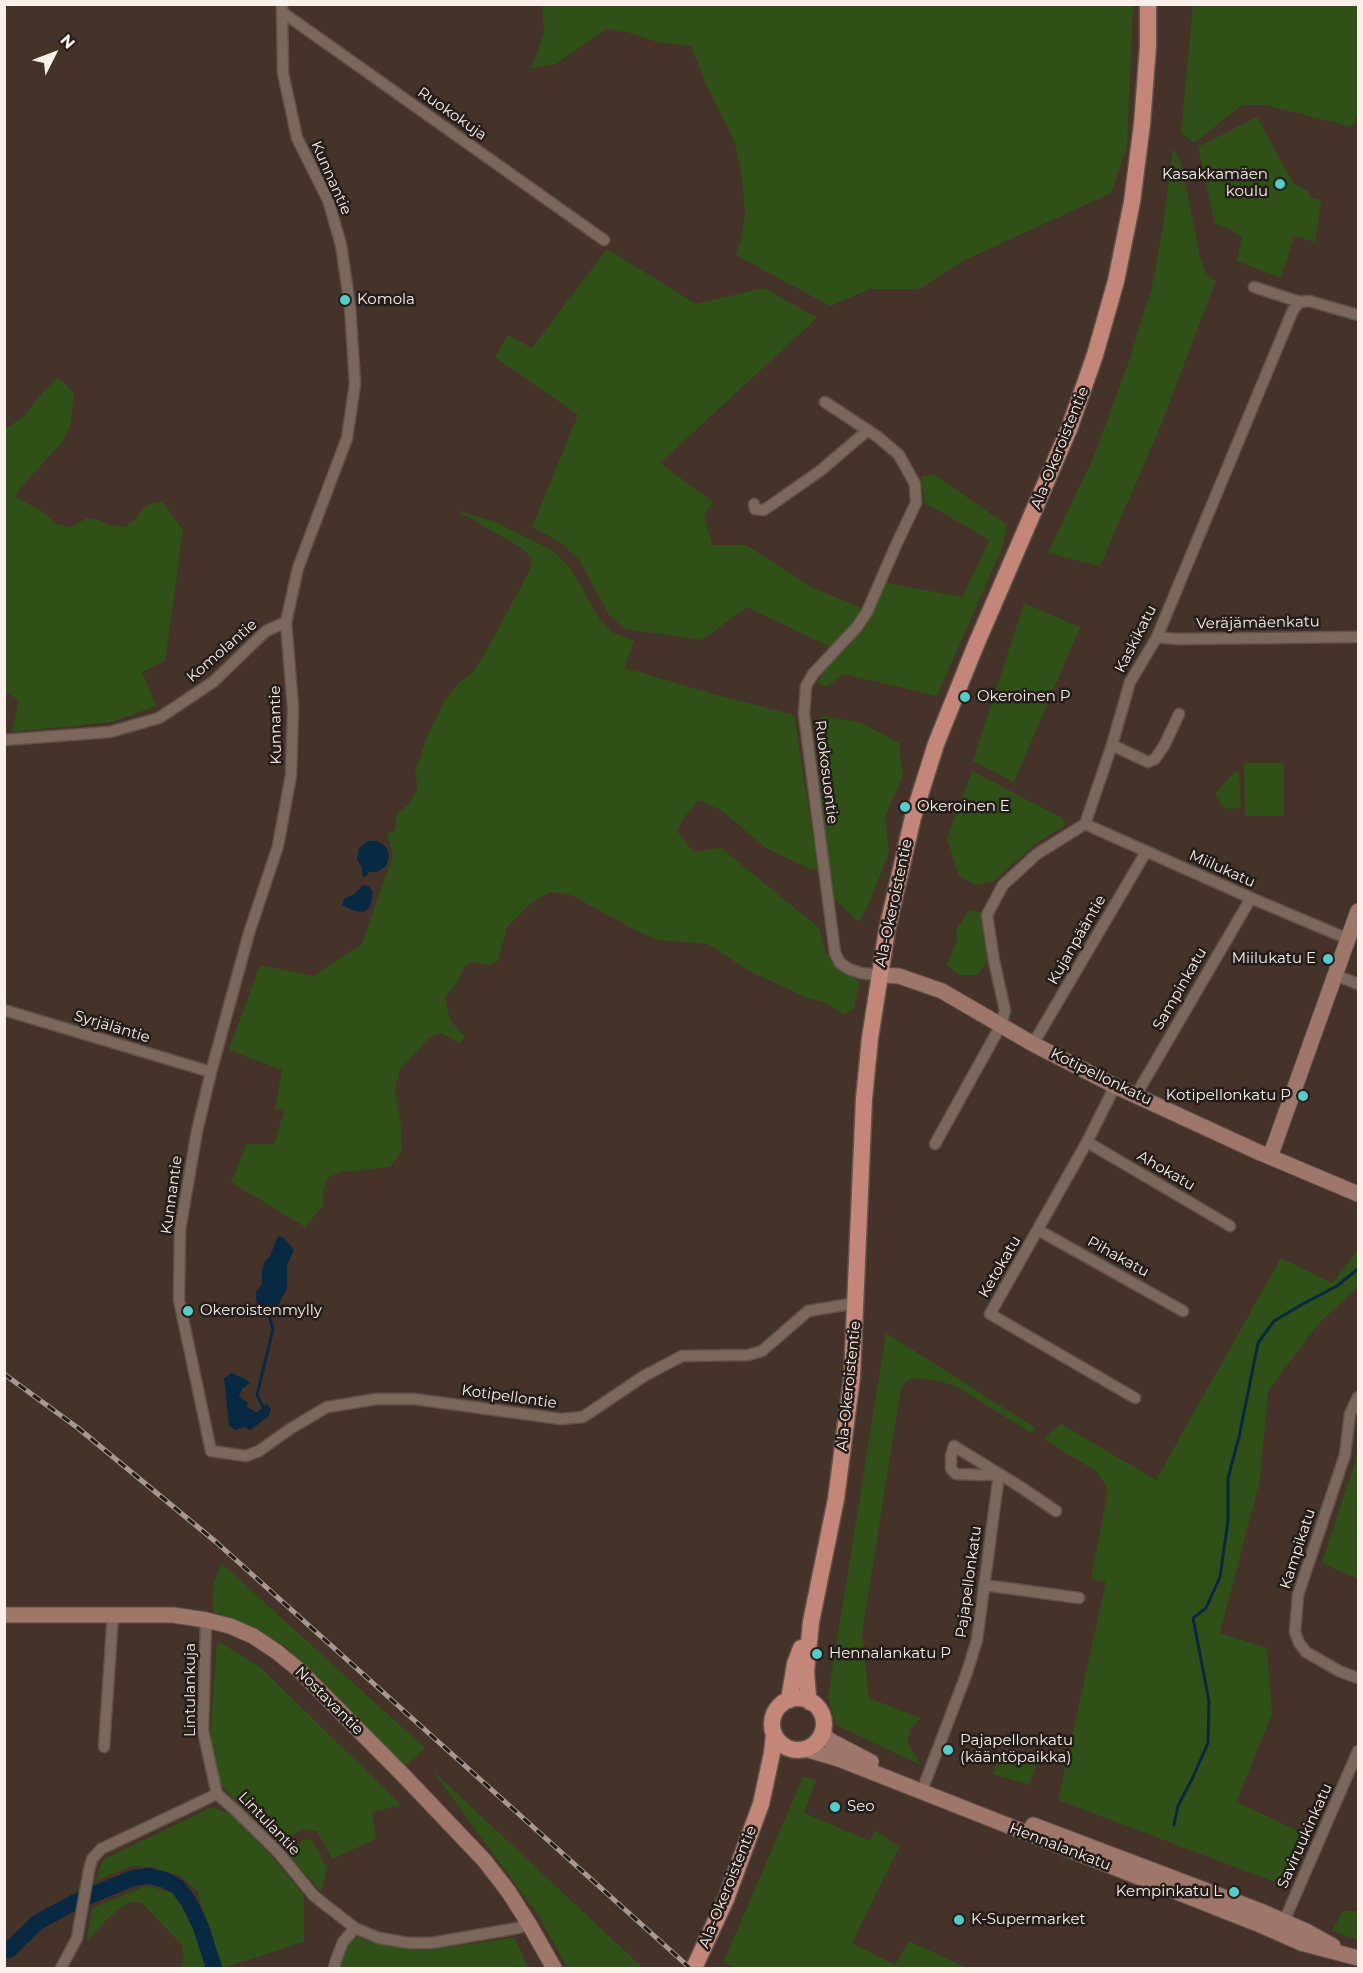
<!DOCTYPE html>
<html>
<head>
<meta charset="utf-8">
<style>
  body { margin:0 }
  #map { position:relative; width:1363px; height:1973px; overflow:hidden; background:#453329; font-family:Montserrat,sans-serif }
  canvas { display:block }
  .frame { position:absolute; inset:0; border:6px solid #fbefe9; pointer-events:none }
  .north { position:absolute; left:24px; top:24px; width:60px; height:60px; -webkit-text-stroke:4px #251d19; paint-order:stroke; rotate:48deg; font-size:16px; font-weight:700; line-height:24px; text-align:center; color:#fbefe9 }
  .north::after { content:''; display:block; margin:auto; width:21px; height:27px; background:#fbefe9; clip-path:polygon(50% 0,100% 100%,50% 72%,0 100%) }
</style>
</head>
<body>
<div id="map">
<canvas width="1363" height="1973"></canvas>
<div class="frame"></div>
<div class="north">N</div>
</div>
<script>
const c = document.querySelector('canvas').getContext('2d');
c.lineJoin = 'round';
function fill(path, color) { c.fillStyle = color; c.fill(path, 'evenodd'); }
const toPath = rows => new Path2D(rows.map(r => 'M' + r).join(''));
function strokePath(path, color, width, dash) { c.strokeStyle = color; c.lineWidth = width; c.lineCap = dash ? 'butt' : 'round'; c.setLineDash(dash || []); c.stroke(path); }
function drawText(font, color, halo, rows, align = 'center') {
  c.font = font + ' Montserrat,sans-serif'; c.lineWidth = 5; c.setLineDash([]); c.textBaseline = 'middle'; c.strokeStyle = halo; c.fillStyle = color; for (const [text, x, y, turn = 0] of rows) {
    c.save(); c.translate(x, y); c.rotate((+turn || 0) * Math.PI / 180); c.textAlign = isNaN(turn) ? turn : align; if (halo) c.strokeText(text, 0, 0); c.fillText(text, 0, 0); c.restore();
  }
}
const green = toPath([
  [542,5,1133,5,1127,147,1111,193,963,261,919,289,870,289,830,306,736,255,742,237,745,213,742,176,734,140,706,84,691,46,657,42,627,32,606,29,556,64,529,69,537,55,544,31],
  [1193,5,1358,5,1358,113,1352,127,1265,105,1242,105,1194,143,1181,133],
  [1257,117,1293,183,1308,191,1310,197,1321,200,1315,242,1294,236,1281,278,1237,261,1242,238,1232,230,1215,224,1198,147],
  [1173,148,1181,163,1200,257,1206,274,1216,280,1161,425,1100,566,1048,553,1094,456,1128,364,1152,287,1162,232],
  [607,249,696,304,764,288,817,318,660,463,713,502,704,515,712,545,746,545,813,588,862,608,852,623,830,647,747,607,702,640,626,629,609,615,580,561,561,543,532,527,578,415,495,357,508,335,532,348],
  [58,377,74,393,70,426,63,441,22,486,15,497,40,510,57,524,72,527,87,518,99,520,109,525,124,527,135,520,144,508,155,502,162,502,183,530,165,661,142,672,156,706,112,722,12,732,19,700,5,692,5,427,10,426,25,415,43,392],
  [933,474,1007,525,1002,548,937,696,843,674,827,687,817,683,828,666,852,643,874,608,886,583,962,597,990,540,925,503,921,477],
  [456,510,493,521,552,550,571,569,599,618,611,632,634,640,625,668,720,696,794,715,818,870,810,869,766,848,721,810,698,800,683,819,677,831,693,852,721,848,819,928,826,953,860,982,853,1010,843,1014,826,1003,807,998,747,970,708,944,658,940,633,929,571,895,551,892,532,902,507,927,498,961,489,965,472,962,464,967,457,983,445,997,450,1020,465,1037,460,1044,442,1033,430,1037,400,1069,395,1090,401,1126,402,1151,390,1167,341,1172,327,1178,323,1193,323,1206,305,1227,231,1182,247,1144,274,1144,285,1108,275,1110,282,1070,229,1050,260,965,313,976,362,944,393,855,387,834,395,830,396,815,409,804,418,788,415,771,428,735,445,700,458,684,473,672,484,655,529,572,532,559,522,548],
  [1024,603,1080,627,1014,782,973,761],
  [821,716,860,722,899,743,903,776,885,817,889,852,867,908,858,922,834,898,829,879,815,729],
  [1244,763,1284,763,1284,816,1245,816],
  [972,771,1060,817,1066,824,1036,843,994,881,976,885,959,876,947,838],
  [1235,771,1239,773,1241,807,1231,809,1223,807,1215,794],
  [969,910,981,912,987,962,977,975,959,975,947,965,957,941,956,930],
  [1358,1249,1358,1287,1319,1323,1268,1391,1260,1479,1220,1633,1267,1648,1272,1714,1236,1802,1305,1834,1280,1884,1058,1800,1106,1582,1091,1579,1107,1495,1106,1485,1097,1472,1044,1439,1061,1424,1156,1480,1281,1258,1332,1283],
  [886,1333,1037,1429,1031,1433,956,1386,935,1380,911,1378,901,1387,862,1633,869,1698,921,1718,911,1728,907,1742,921,1765,836,1725,828,1697],
  [1358,1452,1358,1579,1322,1563],
  [222,1564,425,1748,405,1766,286,1647,249,1625,213,1612,214,1582],
  [217,1641,259,1666,401,1805,372,1812,376,1839,332,1859,317,1831,302,1829,280,1845,222,1786,210,1745],
  [1000,1753,1036,1764,1030,1785,993,1774],
  [432,1770,643,1968,568,1968,538,1915],
  [803,1777,816,1780,804,1813,870,1841,874,1830,899,1847,852,1943,895,1965,909,1941,967,1968,733,1968,724,1961],
  [212,1807,231,1815,273,1858,304,1895,304,1942,223,1968,197,1891,182,1877,153,1867,132,1866,96,1881,103,1860],
  [305,1839,312,1840,327,1868,321,1892,287,1853],
  [146,1886,173,1893,195,1929,206,1968,181,1968,184,1960,182,1945,141,1902,129,1902,109,1917,87,1941,92,1908],
  [1343,1911,1358,1911,1358,1940,1332,1931],
  [354,1936,373,1943,424,1950,515,1938,528,1968,516,1968,516,1966,509,1968,340,1968,339,1962]
]);
const water = toPath([
  [367,841,377,841,386,847,389,856,386,866,377,872,368,872,367,876,363,877,362,868,357,859,359,848],
  [363,885,369,886,373,893,370,907,364,912,354,911,342,905,344,899,354,894],
  [278,1236,284,1238,294,1250,287,1266,287,1288,279,1304,270,1309,265,1309,259,1306,256,1300,256,1292,262,1284,262,1270,265,1261,270,1256],
  [232,1373,246,1379,250,1383,242,1389,239,1396,248,1403,246,1407,257,1412,267,1404,271,1409,268,1417,250,1430,244,1427,236,1430,229,1426,224,1378]
]);
const stream = toPath([
  [263,1407,257,1395,273,1329,267,1309],
  [1174,1825,1178,1806,1193,1777,1208,1743,1209,1701,1193,1618,1206,1608,1220,1577,1228,1521,1228,1478,1239,1437,1258,1343,1274,1321,1301,1305,1337,1286,1358,1269]
]);
const river = toPath([
  [4,1950,9,1950,38,1922,75,1902,133,1878,149,1876,165,1880,178,1887,189,1902,201,1927,214,1968]
]);
const street = toPath([
  [282,4,283,73,297,138,328,200,341,245,350,306,355,384,347,438,298,568,286,622,293,708,291,775,278,846,249,933,211,1072,197,1131,180,1230,179,1300,211,1451,246,1456,259,1451,290,1429,327,1407,377,1399,414,1399,561,1419,583,1417,644,1376,682,1356,748,1355,762,1351,808,1311,856,1303],
  [282,12,604,240],
  [1254,287,1300,302,1309,301,1358,315],
  [825,402,878,437,899,455,915,484,916,503,896,545,867,612,857,627,813,674,806,686,804,714,835,953,840,963,849,969,861,973,879,975],
  [754,504,755,509,764,510,820,471,868,430],
  [1157,637,1177,639,1358,637],
  [4,740,110,732,159,718,213,682,266,631,286,622],
  [1112,745,1148,762,1155,759,1165,744,1179,714],
  [1085,824,1251,898,1348,939],
  [1335,975,1358,984],
  [4,1010,211,1072],
  [1033,1044,1146,852],
  [1115,1086,1087,1142,990,1314,1135,1398],
  [1136,1095,1251,898],
  [1087,1142,1230,1226],
  [935,1144,1001,1025,1005,1010,994,961,987,915,1003,885,1037,854,1085,824,1112,745,1130,682,1157,637,1293,310,1300,302],
  [1038,1230,1183,1311],
  [1358,1397,1350,1414,1345,1455,1298,1595,1295,1632,1299,1643,1306,1652,1339,1671,1358,1678],
  [999,1474,983,1475,956,1474,951,1469,951,1456,954,1446,1019,1486,1056,1511],
  [984,1585,1079,1598],
  [206,1620,203,1731,217,1794],
  [104,1747,113,1614],
  [921,1793,966,1675,977,1640,999,1474],
  [1282,1926,1358,1751],
  [61,1968,77,1938,89,1870,92,1859,101,1849,217,1794,233,1808,278,1852,314,1896,355,1928,379,1938,409,1943,431,1943,518,1928,529,1924],
  [334,1968,336,1960,343,1942,355,1928]
]);
const secondary = toPath([
  [879,975,899,976,942,991,1033,1044,1115,1086,1256,1151,1358,1194],
  [1270,1157,1358,911],
  [4,1615,173,1615,206,1620,230,1626,253,1636,277,1652,299,1670,406,1778,484,1860,508,1891,529,1924,554,1968],
  [822,1732,829,1740,871,1762],
  [805,1749,839,1759,1258,1924,1301,1943,1358,1958],
  [1033,1825,1263,1912,1306,1931,1333,1946]
]);
const primary = toPath([
  '772 1724a26 26 0 1 1 52 0a26 26 0 1 1-52 0Z',
  [789,1700,795,1664,801,1648],
  [810,1702,808,1696,806,1672,811,1622,836,1499,852,1377,864,1099,870,1038,887,930,913,817,936,744,975,647,1069,429,1095,355,1116,281,1132,202,1142,124,1148,46,1148,4],
  [694,1968,726,1899,761,1804,772,1753,774,1735]
]);
const rail = toPath([
  [4,1374,78,1428,216,1542,690,1968]
]);
const markers = [
  [1280,184,6,"#53cdcb"],
  [345,300,6,"#53cdcb"],
  [965,697,6,"#53cdcb"],
  [905,807,6,"#53cdcb"],
  [1328,959,6,"#53cdcb"],
  [1303,1096,6,"#53cdcb"],
  [188,1311,6,"#53cdcb"],
  [817,1654,6,"#53cdcb"],
  [948,1750,6,"#53cdcb"],
  [835,1807,6,"#53cdcb"],
  [1234,1892,6,"#53cdcb"],
  [959,1920,6,"#53cdcb"]
];
const streetNames = [
  ["Ruokokuja",452,114,35],
  ["Kunnantie",331,178,66],
  ["Ala-Okeroistentie",1060,448,-68],
  ["Veräjämäenkatu",1258,623,-1],
  ["Kaskikatu",1136,639,-63],
  ["Komolantie",222,651,-41],
  ["Kunnantie",276,725,-91],
  ["Ruokosuontie",826,772,83],
  ["Miilukatu",1222,869,24],
  ["Ala-Okeroistentie",894,903,-78],
  ["Kujanpääntie",1077,940,-60],
  ["Sampinkatu",1180,989,-60],
  ["Syrjäläntie",112,1027,17],
  ["Kotipellonkatu",1101,1077,26],
  ["Ahokatu",1166,1171,30],
  ["Kunnantie",172,1195,-82],
  ["Pihakatu",1118,1257,29],
  ["Ketokatu",1000,1267,-60],
  ["Ala-Okeroistentie",849,1386,-84],
  ["Kotipellontie",509,1397,8],
  ["Kampikatu",1298,1549,-72],
  ["Pajapellonkatu",969,1582,-82],
  ["Lintulankuja",191,1690,-90],
  ["Nostavantie",329,1701,45],
  ["Lintulantie",269,1824,46],
  ["Saviruukinkatu",1305,1836,-66],
  ["Hennalankatu",1060,1847,21],
  ["Ala-Okeroistentie",728,1887,-68]
];
const poiNames = [
  ["Kasakkamäen",1268,175,"right"],
  ["koulu",1268,192,"right"],
  ["Komola",357,300],
  ["Okeroinen P",977,697],
  ["Okeroinen E",917,807],
  ["Miilukatu E",1316,959,"right"],
  ["Kotipellonkatu P",1291,1096,"right"],
  ["Okeroistenmylly",200,1311],
  ["Hennalankatu P",829,1654],
  ["Pajapellonkatu",960,1741],
  ["(kääntöpaikka)",960,1758],
  ["Seo",847,1807],
  ["Kempinkatu L",1222,1892,"right"],
  ["K-Supermarket",971,1920]
];
fill(green, '#2f5118');
fill(water, '#082942');
strokePath(stream, '#082942', 3);
strokePath(river, '#082942', 16);
strokePath(street, '#615249', 13);
strokePath(secondary, '#615249', 17);
strokePath(primary, '#615249', 19);
strokePath(street, '#7b675c', 10);
strokePath(secondary, '#9f776a', 15);
strokePath(primary, '#c38678', 16);
strokePath(rail, '#a79991', 5);
strokePath(rail, '#251d19', 3, [9]);
for (const [x, y, r, color] of markers) { const dot = new Path2D(); dot.arc(x, y, r, 0, 2 * Math.PI); c.fillStyle = color; c.fill(dot); strokePath(dot, '#251d19', 2); }
drawText('15px', '#fbefe9', '#251d19', streetNames);
drawText('15px', '#fbefe9', '#251d19', poiNames, 'left');
</script>
</body>
</html>
